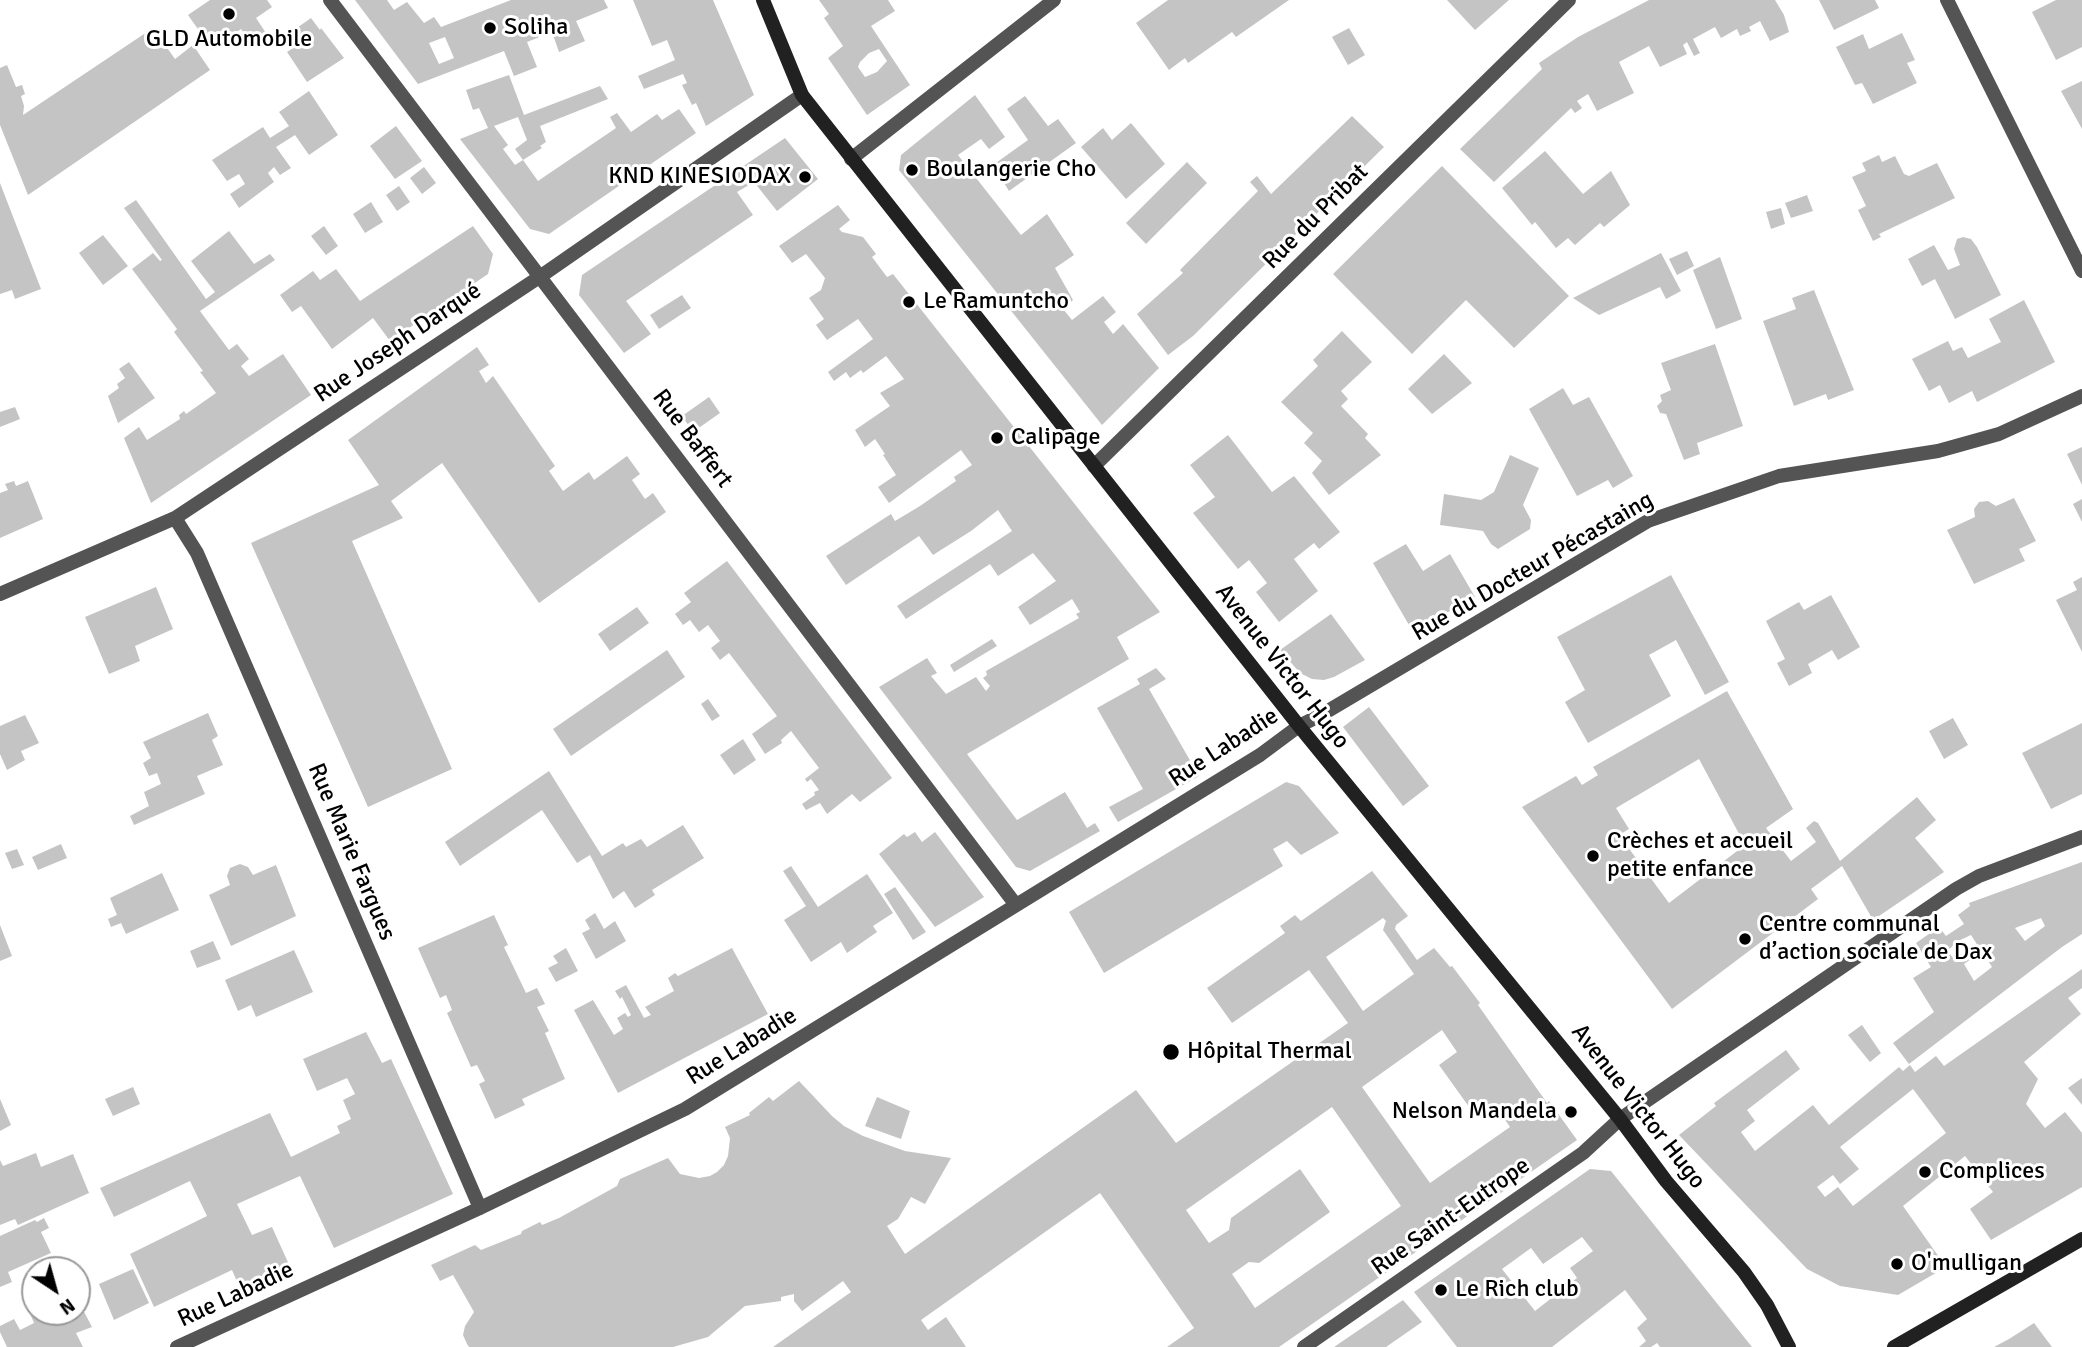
<!DOCTYPE html>
<html>
<head>
<meta charset="utf-8">
<style>
  body { margin:0 }
  #map { position:relative; width:2082px; height:1347px; overflow:hidden; background:#fff; font-family:Signika,sans-serif }
  canvas { display:block }
  .north { position:absolute; left:21px; top:1256px; width:70px; height:70px; box-sizing:border-box; background:#fff; border:2px solid #999; border-radius:50%; rotate:144deg; font-size:19px; font-weight:700; line-height:28px; text-align:center; color:#000 }
  .north::after { content:''; display:block; margin:auto; width:24px; height:32px; background:#000; clip-path:polygon(50% 0,100% 100%,50% 72%,0 100%) }
</style>
</head>
<body>
<div id="map">
<canvas width="2082" height="1347"></canvas>
<div class="north">N</div>
</div>
<script>
const c = document.querySelector('canvas').getContext('2d');
c.lineJoin = 'round';
function fill(path, color) { c.fillStyle = color; c.fill(path, 'evenodd'); }
const toPath = rows => new Path2D(rows.map(r => 'M' + r).join(''));
function strokePath(path, color, width, dash) { c.strokeStyle = color; c.lineWidth = width; c.lineCap = dash ? 'butt' : 'round'; c.setLineDash(dash || []); c.stroke(path); }
function drawText(font, color, halo, rows, align = 'center') {
  c.font = font + ' Signika,sans-serif'; c.lineWidth = 6; c.setLineDash([]); c.textBaseline = 'middle'; c.strokeStyle = halo; c.fillStyle = color; for (const [text, x, y, turn = 0] of rows) {
    c.save(); c.translate(x, y); c.rotate((+turn || 0) * Math.PI / 180); c.textAlign = isNaN(turn) ? turn : align; if (halo) c.strokeText(text, 0, 0); c.fillText(text, 0, 0); c.restore();
  }
}
const building = toPath([
  [210,0,267,0,272,7,256,18,266,33,251,43,241,29,212,49,188,15],
  [355,0,387,0,394,10,407,2,424,23,434,17,441,27,511,0,604,0,608,8,576,21,585,41,559,52,552,32,527,42,537,67,514,76,504,51,418,84],
  [445,37,454,58,439,64,429,43],
  [633,0,713,0,754,95,706,126,696,103,692,105,682,85,687,83,683,74,644,89,638,76,675,60,667,40,652,46],
  [819,0,888,0,895,11,871,26,910,85,867,115,828,58,843,46,824,18,829,14],
  [879,49,887,61,877,72,865,77,858,67,860,62,869,53],
  [1168,0,1289,0,1236,37,1232,32,1188,63,1185,58,1169,70,1136,23],
  [1447,0,1509,0,1475,30],
  [1649,0,1775,0,1784,15,1789,32,1770,41,1760,21,1749,27,1751,31,1740,36,1737,29,1721,38,1715,27,1693,39,1700,53,1694,56,1687,42,1683,45,1687,54,1660,67,1649,46,1619,62,1634,93,1597,111,1588,94,1577,101,1582,108,1575,113,1571,108,1494,182,1460,149,1542,69,1539,63,1578,37],
  [1819,0,1875,0,1879,8,1834,30],
  [2056,0,2082,0,2082,47,2056,60,2032,12],
  [311,18,320,30,321,28,344,58,307,82,287,52,293,48,284,37],
  [153,28,175,59,193,45,210,70,28,195,0,125,0,68,7,65,16,87,22,85,25,94,21,96,24,106,23,115],
  [1349,28,1365,55,1348,65,1332,37],
  [1902,33,1915,60,1907,63,1917,83,1873,104,1862,83,1855,85,1836,47,1863,34,1869,49],
  [509,75,524,115,600,86,608,99,540,126,546,142,540,146,542,148,523,160,538,181,616,128,610,117,617,113,631,132,657,114,662,120,679,109,696,133,549,234,530,229,460,139,488,128,479,108,473,110,466,90],
  [518,117,527,140,515,149,523,160,515,165,503,149,508,145,494,126],
  [2082,81,2082,129,2061,91],
  [309,91,338,135,309,155,295,135,276,147,291,168,280,175,274,167,268,173,274,182,239,208,230,194,245,184,239,174,227,181,212,160,263,127,270,138,289,126,279,112],
  [975,95,1005,137,989,149,981,139,958,155,1021,235,1047,214,1074,255,1055,268,1073,300,1063,309,1072,320,1103,296,1116,312,1104,322,1113,334,1123,324,1159,368,1102,425,899,170,901,155],
  [1025,96,1048,126,1058,119,1076,143,1009,191,993,165,1028,140,1007,109],
  [1352,116,1384,147,1193,336,1168,355,1137,314,1183,273,1180,270,1258,191,1250,182,1257,176,1271,194],
  [1131,123,1165,164,1126,199,1081,147,1103,128,1112,140],
  [396,126,422,161,395,179,370,146],
  [785,138,818,179,777,211,754,182,737,192,753,215,626,301,651,334,624,353,579,295,582,275],
  [1545,151,1583,194,1611,171,1630,205,1604,227,1600,223,1575,245,1568,238,1556,248,1535,222,1532,225,1502,188],
  [1879,155,1882,162,1895,156,1904,174,1909,176,1937,163,1955,198,1879,234,1881,237,1873,241,1858,210,1866,206,1852,177,1866,171,1862,163],
  [1187,162,1207,183,1146,244,1126,223],
  [1442,166,1569,296,1514,348,1466,300,1412,354,1333,274],
  [424,167,436,183,422,194,410,178],
  [0,183,41,289,15,299,12,290,0,294],
  [399,186,410,202,397,211,386,195],
  [1807,195,1813,211,1791,218,1785,203],
  [136,200,206,299,215,292,191,261,229,231,254,264,270,254,275,260,200,311,229,350,237,344,249,359,241,366,249,376,283,354,311,395,151,503,124,438,139,427,147,440,180,419,179,415,184,411,186,414,216,393,200,372,203,371,174,332,177,329,132,269,153,253,160,261,162,260,124,208],
  [371,202,383,222,365,233,353,214],
  [838,205,850,220,839,229,842,232,863,237,876,254,872,257,887,277,893,274,1160,612,1117,637,1129,659,967,754,1017,820,1065,792,1087,828,1095,823,1100,831,1030,871,1016,867,879,687,927,658,937,673,931,676,946,694,976,677,986,691,990,686,983,678,987,675,986,671,1079,618,1076,614,1080,612,1072,599,1030,625,1018,607,1056,581,1033,553,998,576,990,564,906,619,897,606,1012,531,998,510,971,531,933,555,919,536,846,585,826,556,891,514,895,521,920,506,956,481,954,477,972,465,961,450,889,503,878,487,896,475,883,455,885,454,875,439,865,447,855,430,890,406,880,393,904,379,886,356,863,373,861,370,850,378,846,372,834,381,828,372,873,339,858,319,827,340,816,325,824,319,809,298,821,290,825,278,806,254,792,263,779,246],
  [1781,208,1785,224,1771,229,1766,212],
  [324,226,338,246,326,255,311,236],
  [473,226,493,254,488,274,390,341,373,318,332,349,301,306,292,312,280,295,313,271,320,280,336,269,360,301],
  [103,235,128,266,103,285,79,253],
  [1963,237,1971,239,1977,247,2001,295,1955,319,1935,279,1922,286,1908,259,1934,245,1948,270,1960,265,1954,249,1957,239],
  [1687,251,1694,266,1677,275,1669,259],
  [1661,253,1681,291,1666,299,1660,287,1599,315,1573,298],
  [1720,257,1742,319,1716,329,1693,270],
  [1814,290,1854,390,1828,400,1826,394,1794,406,1763,321,1796,309,1792,298],
  [682,295,691,308,659,329,650,315],
  [2024,300,2055,362,1977,402,1972,391,1949,403,1940,385,1929,391,1912,359,1948,341,1953,351,1962,347,1968,358,2001,342,1989,319],
  [1342,331,1372,362,1341,391,1348,399,1341,406,1368,434,1365,438,1381,455,1329,495,1312,473,1322,461,1304,443,1313,433,1281,402,1318,366,1313,360],
  [1715,344,1743,426,1697,443,1700,454,1684,460,1666,414,1660,413,1657,406,1662,401,1660,395,1671,390,1661,363],
  [477,347,489,365,479,371,486,383,493,376,555,466,549,471,563,491,589,472,594,480,627,456,640,474,632,480,645,499,653,493,666,512,539,603,442,463,391,501,403,518,352,541,452,769,368,807,251,543,379,485,348,440],
  [1444,354,1472,383,1432,414,1408,389],
  [129,362,155,398,118,423,108,396,119,388,117,384,125,378,119,369],
  [1563,388,1573,405,1589,397,1633,476,1613,488,1608,480,1577,496,1529,409],
  [709,397,720,413,693,432,682,416],
  [15,407,20,419,0,427,0,412],
  [1228,435,1272,492,1294,476,1340,532,1319,549,1314,543,1294,559,1318,591,1279,622,1256,592,1267,583,1249,560,1238,569,1193,513,1215,497,1190,465],
  [2082,447,2082,485,2067,454],
  [1510,455,1539,468,1523,505,1531,520,1530,529,1498,549,1491,544,1483,531,1440,525,1444,494,1481,500,1494,492],
  [14,481,16,486,28,481,43,519,0,538,0,493,8,490,5,484],
  [2014,498,2036,541,2019,549,2025,561,1974,584,1947,530,1975,517,1974,509,1979,502,1988,501,1996,506],
  [2082,499,2082,522,2073,504],
  [1406,544,1423,571,1450,554,1475,597,1413,632,1373,563],
  [727,561,892,778,860,802,852,794,827,814,820,803,806,810,802,804,815,795,814,792,819,790,811,779,807,782,805,779,819,768,791,731,781,740,782,743,765,754,752,734,777,716,729,653,720,660,711,648,720,641,708,625,699,632,690,620,683,625,675,614,691,602,684,593],
  [1671,575,1729,682,1705,695,1676,640,1649,655,1671,696,1588,743,1565,702,1585,690,1557,637],
  [2082,577,2082,652,2056,600,2077,590,2073,582],
  [156,587,173,629,135,646,140,661,109,674,85,617],
  [1831,595,1860,647,1838,660,1832,650,1808,664,1812,673,1789,686,1777,663,1785,659,1766,621,1799,602,1804,610],
  [637,607,649,623,610,651,598,634],
  [1331,614,1365,660,1334,677,1324,680,1312,679,1300,673,1280,650],
  [992,639,997,646,954,672,950,665],
  [667,650,685,677,571,756,553,729],
  [1156,668,1166,679,1149,689,1199,776,1118,822,1109,807,1143,789,1097,708,1140,684,1137,679],
  [1727,691,1793,809,1766,828,1791,861,1816,842,1806,828,1814,821,1818,823,1840,861,1917,797,1936,820,1915,838,1944,872,1873,920,1842,866,1811,889,1818,899,1672,1009,1522,807,1576,776,1582,785,1598,775,1593,767],
  [1699,759,1745,845,1669,903,1619,835,1629,829,1616,808],
  [708,699,720,716,712,721,701,704],
  [1369,707,1429,786,1403,806,1343,727],
  [208,713,218,736,212,740,223,765,197,776,205,794,134,825,130,816,149,806,144,792,161,784,157,773,149,776,143,763,151,758,143,742],
  [25,715,39,743,21,751,25,760,7,770,0,754,0,726],
  [1953,718,1968,745,1944,759,1929,731],
  [2082,723,2082,794,2051,809,2022,753],
  [743,739,756,760,734,775,720,755],
  [549,771,602,856,623,843,626,847,641,839,647,847,683,825,704,858,652,890,655,895,635,908,624,891,613,899,590,855,577,863,542,810,460,866,445,842],
  [1286,782,1299,786,1339,833,1301,855,1287,841,1273,849,1283,866,1104,973,1069,912],
  [915,832,922,842,935,832,984,897,935,927,879,854,904,834,907,837],
  [61,844,67,858,38,870,32,857],
  [17,849,24,865,12,869,5,853],
  [2082,862,2082,934,2062,947,1909,1064,1893,1043,1934,1012,1913,978,1931,967,1916,943,1939,927,1946,936,1964,924,1958,915,1970,906,1969,903],
  [2041,918,2045,926,2025,941,2015,928],
  [1971,935,1978,946,1969,955,1955,961,1948,951,1956,942],
  [1982,951,1992,967,1974,981,1964,964],
  [240,864,248,867,253,875,276,865,296,916,231,946,209,895,230,885,227,876,230,868],
  [791,866,818,907,867,874,893,913,873,926,877,932,847,953,841,942,811,962,784,920,806,906,783,871],
  [1372,871,1408,916,1396,925,1395,929,1417,960,1434,948,1450,967,1452,966,1480,1003,1478,1005,1547,1103,1549,1101,1577,1140,1279,1347,1167,1347,1194,1328,1100,1193,921,1320,928,1330,946,1317,966,1347,773,1347,851,1292,843,1281,802,1311,794,1301,794,1294,781,1297,781,1301,745,1306,708,1337,673,1347,469,1347,467,1344,463,1335,465,1326,474,1312,453,1275,440,1281,431,1265,475,1245,481,1250,521,1234,522,1231,540,1222,542,1225,559,1218,617,1186,620,1179,668,1158,680,1174,699,1178,710,1176,717,1172,724,1165,728,1156,730,1138,725,1127,750,1115,749,1113,769,1097,773,1101,799,1081,832,1116,844,1126,863,1136,905,1151,951,1158,925,1204,911,1197,898,1219,887,1226,905,1254,1136,1090,1176,1143,1348,1023,1309,970,1232,1023,1207,988,1285,933,1280,926,1295,915,1301,921],
  [1383,918,1386,921,1383,930,1414,974,1363,1011,1326,957],
  [1442,1030,1457,1052,1439,1065,1477,1118,1495,1105,1510,1127,1430,1183,1362,1087],
  [1332,1107,1401,1206,1255,1308,1232,1274,1249,1262,1259,1263,1330,1212,1300,1169,1231,1218,1229,1230,1209,1243,1186,1210],
  [162,873,179,910,126,934,121,923,111,927,108,919,117,915,110,898],
  [895,887,926,932,913,940,884,894],
  [595,913,604,929,615,921,626,941,596,959,582,933,590,929,585,920],
  [494,915,508,945,504,947,526,993,537,988,545,1004,537,1007,549,1031,545,1033,565,1079,522,1099,525,1105,495,1119,479,1084,485,1081,477,1065,471,1067,447,1013,452,1010,446,995,440,998,418,948],
  [0,925,12,956,0,961],
  [213,941,221,959,197,968,190,951],
  [566,948,578,971,556,982,548,968,558,963,553,956],
  [732,948,768,1014,618,1093,574,1010,593,1000,614,1035,623,1029,617,1018,625,1013,628,1017,631,1015,622,997,620,999,615,991,626,985,644,1018,651,1015,645,1007,674,991,668,978,675,973,678,976],
  [294,950,313,992,256,1017,251,1005,238,1011,225,980],
  [2082,969,2082,988,2068,998,2081,1014,2024,1062,2038,1079,2026,1104,2045,1128,2065,1112,2082,1133,2082,1187,1991,1240,1970,1209,1993,1192,1965,1156,1903,1206,1946,1267,1898,1295,1840,1286,1807,1269,1679,1135,1716,1106,1714,1103,1786,1050,1800,1069,1747,1110,1755,1121,1741,1132,1755,1151,1813,1105,1829,1125,1899,1067,1903,1071,1910,1065,1915,1072,1936,1056,1944,1066],
  [1913,1089,1946,1133,1853,1206,1838,1187,1825,1197,1817,1187,1833,1175,1840,1184,1859,1169,1840,1147],
  [1862,1025,1881,1053,1870,1062,1848,1035],
  [366,1032,382,1063,391,1059,453,1194,334,1248,300,1176,237,1204,252,1235,272,1227,291,1269,242,1293,232,1270,154,1307,130,1254,207,1216,190,1181,114,1217,100,1188,270,1113,291,1157,340,1133,337,1126,351,1119,343,1100,355,1094,347,1078,317,1091,303,1059],
  [2082,1078,2082,1105,2068,1088],
  [133,1087,140,1104,113,1116,105,1099],
  [877,1097,910,1111,901,1139,865,1126],
  [0,1099,11,1125,0,1131],
  [36,1153,41,1167,73,1154,89,1193,18,1225,15,1219,0,1225,0,1160,3,1166],
  [1590,1169,1611,1171,1752,1347,1660,1347,1657,1343,1651,1347,1639,1347,1646,1341,1637,1328,1647,1319,1625,1290,1552,1347,1457,1347,1414,1292],
  [1582,1237,1593,1251,1570,1268,1577,1278,1535,1311,1502,1269,1531,1248,1543,1264],
  [44,1218,49,1228,41,1232,51,1253,8,1272,12,1282,0,1287,0,1236,35,1220,37,1222],
  [133,1269,149,1303,114,1320,99,1284],
  [1403,1300,1422,1322,1386,1347,1334,1347],
  [35,1302,35,1312,47,1312,49,1315,55,1312,77,1312,77,1308,81,1306,92,1327,76,1333,83,1347,7,1347,0,1332,0,1326,14,1319,20,1330,34,1323,27,1306],
  [2034,1323,2052,1347,1994,1347,2009,1339]
]);
const minor = toPath([
  [330,0,1016,905],
  [1947,0,2082,271],
  [851,159,1054,0],
  [1094,466,1569,0],
  [175,518,197,553,480,1208],
  [0,594,175,518,541,276,802,95],
  [177,1347,480,1208,685,1109,1260,755,1299,726,1321,715,1648,521,1779,476,1938,451,1999,434,2082,396],
  [1304,1347,1583,1153,1620,1119,1956,889,1979,876,2082,837]
]);
const secondary = toPath([
  [763,0,802,95,1299,726,1620,1119,1666,1181,1744,1272,1767,1305,1789,1347],
  [1894,1347,2082,1239]
]);
const markers = [
  [229,14,7,"#000"],
  [490,28,7,"#000"],
  [912,170,7,"#000"],
  [805,177,7,"#000"],
  [909,302,7,"#000"],
  [997,438,7,"#000"],
  [1593,856,7,"#000"],
  [1745,939,7,"#000"],
  [1171,1052,9,"#000"],
  [1571,1112,7,"#000"],
  [1925,1172,7,"#000"],
  [1897,1264,7,"#000"],
  [1441,1290,7,"#000"]
];
const poiNames = [
  ["Soliha",504,28],
  ["GLD Automobile",229,40,"center"],
  ["Boulangerie Cho",926,170],
  ["KND KINESIODAX",791,177,"right"],
  ["Le Ramuntcho",923,302],
  ["Calipage",1011,438],
  ["Crèches et accueil",1607,842],
  ["petite enfance",1607,870],
  ["Centre communal",1759,925],
  ["d’action sociale de Dax",1759,953],
  ["Hôpital Thermal",1187,1052],
  ["Nelson Mandela",1557,1112,"right"],
  ["Complices",1939,1172],
  ["O'mulligan",1911,1264],
  ["Le Rich club",1455,1290]
];
const streetNames = [
  ["Rue du Pribat",1316,217,-45],
  ["Rue Joseph Darqué",398,343,-34],
  ["Rue Baffert",692,439,53],
  ["Rue du Docteur Pécastaing",1533,567,-30],
  ["Avenue Victor Hugo",1282,667,52],
  ["Rue Labadie",1224,748,-33],
  ["Rue Marie Fargues",351,852,67],
  ["Rue Labadie",742,1047,-32],
  ["Avenue Victor Hugo",1638,1107,52],
  ["Rue Saint-Eutrope",1451,1217,-35],
  ["Rue Labadie",236,1295,-25]
];
fill(building, '#c4c4c4');
strokePath(minor, '#545454', 14);
strokePath(secondary, '#212121', 14);
for (const [x, y, r, color] of markers) { const dot = new Path2D(); dot.arc(x, y, r, 0, 2 * Math.PI); c.fillStyle = color; c.fill(dot); strokePath(dot, '#fff', 2.5); }
drawText('24px', '#000', '#fff', poiNames, 'left');
drawText('24px', '#000', '#fff', streetNames);
</script>
</body>
</html>
